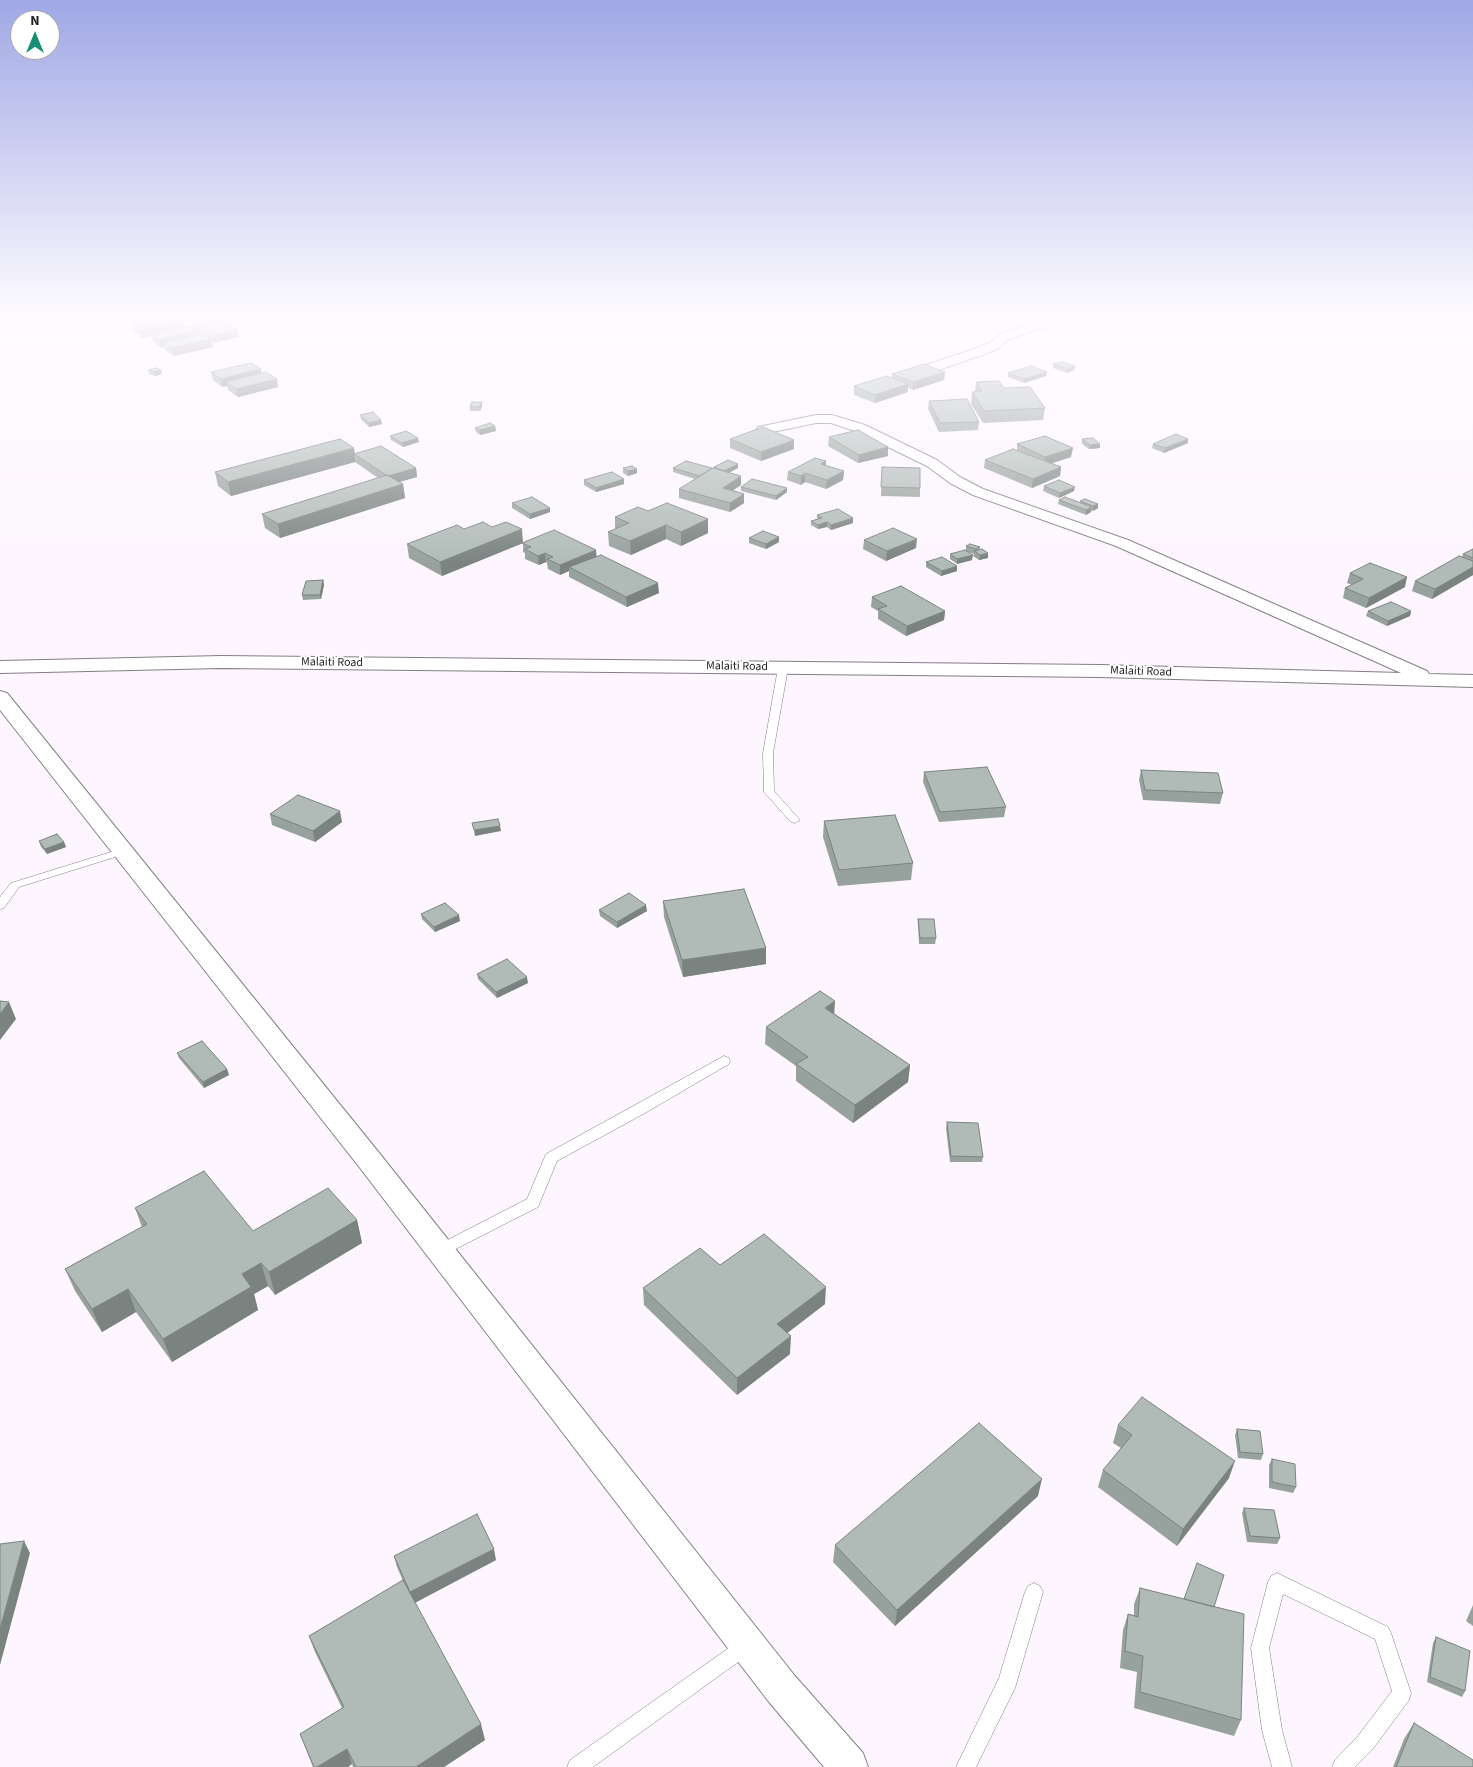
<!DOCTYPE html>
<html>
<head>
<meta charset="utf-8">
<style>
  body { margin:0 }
  #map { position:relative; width:1473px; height:1767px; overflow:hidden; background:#fdf6fe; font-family:"Source Sans 3",sans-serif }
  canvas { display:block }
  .north { position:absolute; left:10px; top:10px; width:50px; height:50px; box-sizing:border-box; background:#fff; border:1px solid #a7a5a7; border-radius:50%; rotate:0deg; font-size:14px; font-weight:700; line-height:20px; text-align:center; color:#221f22 }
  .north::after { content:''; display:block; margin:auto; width:18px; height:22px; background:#169075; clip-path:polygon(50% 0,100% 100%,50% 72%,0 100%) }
</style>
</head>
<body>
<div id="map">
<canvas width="1473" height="1767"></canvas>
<div class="north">N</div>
</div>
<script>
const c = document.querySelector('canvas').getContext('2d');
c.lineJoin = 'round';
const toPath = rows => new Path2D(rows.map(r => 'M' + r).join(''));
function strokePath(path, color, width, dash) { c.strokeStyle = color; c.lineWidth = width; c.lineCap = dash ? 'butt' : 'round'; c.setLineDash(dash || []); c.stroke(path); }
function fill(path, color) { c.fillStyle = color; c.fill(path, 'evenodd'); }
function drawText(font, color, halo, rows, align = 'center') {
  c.font = font + ' "Source Sans 3",sans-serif'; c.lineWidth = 4; c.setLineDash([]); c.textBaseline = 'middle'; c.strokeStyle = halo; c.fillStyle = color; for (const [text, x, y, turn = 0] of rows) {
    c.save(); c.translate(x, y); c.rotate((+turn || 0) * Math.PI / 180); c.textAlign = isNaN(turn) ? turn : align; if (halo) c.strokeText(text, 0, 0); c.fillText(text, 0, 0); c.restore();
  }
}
const lane = toPath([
  [783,665,788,668,773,753,774,791,800,820,795,823,791,822,764,792,763,753,778,668,783,665],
  [124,848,129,851,128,853,19,887,4,908,0,909,0,897,11,883,124,848],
  [724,1056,729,1058,730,1061,729,1064,645,1113,557,1161,538,1207,444,1255,439,1257,434,1255,432,1251,434,1247,527,1199,546,1154,724,1056],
  [1277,1573,1388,1627,1391,1633,1411,1693,1409,1700,1372,1750,1355,1767,1332,1767,1335,1760,1358,1736,1392,1691,1375,1639,1283,1594,1269,1648,1282,1730,1292,1767,1272,1767,1262,1730,1251,1648,1268,1582,1271,1576,1277,1573],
  [1034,1583,1040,1586,1043,1592,1015,1688,976,1767,956,1767,999,1678,1025,1592,1028,1586,1034,1583],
  [746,1637,752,1640,755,1646,752,1652,593,1767,567,1767,570,1760,740,1640,746,1637]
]);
const street = toPath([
  [1046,318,1064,318,1062,321,1007,340,999,348,988,353,909,380,904,381,897,377,899,374,980,347,991,342,999,334,1046,318],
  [816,415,832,415,865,425,937,460,960,477,983,489,1128,540,1427,671,1429,674,1473,675,1473,687,1100,677,221,668,0,673,0,661,221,656,1100,665,1401,673,1116,546,973,495,950,483,927,466,855,431,831,423,816,423,763,434,758,433,756,430,758,427,816,415],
  [0,691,7,693,380,1154,795,1676,863,1753,868,1767,824,1767,769,1702,360,1168,0,710,0,691]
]);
const wall = toPath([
  [183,321,185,327,193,328,192,325,237,329,239,337,214,343,212,342,213,347,174,356,165,350,164,347,161,348,153,342,151,336,143,338,135,332,133,324],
  [1053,364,1075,366,1074,370,1067,373,1053,368],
  [261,369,261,374,278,387,238,397,228,390,227,386,222,387,213,380,211,372],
  [148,370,161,370,162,374,155,376,149,374],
  [945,372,944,380,913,390,908,388,908,392,875,403,854,395,854,386,892,378,892,374],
  [1008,373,1046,376,1024,383,1008,377],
  [976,382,1004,388,1045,408,1043,420,983,423,971,404,972,392,975,392],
  [929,401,979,422,978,430,939,432,928,409],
  [482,402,482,406,480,411,470,411,470,407],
  [360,415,382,424,369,427,361,419],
  [495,426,496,431,480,435,476,432,475,428],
  [390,436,419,442,403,447,391,440],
  [829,437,888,447,888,456,858,463,828,446],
  [730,439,794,449,761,461,730,448],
  [1082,439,1100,444,1100,448,1089,449,1082,444],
  [1188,443,1164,453,1152,448,1153,444],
  [1017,444,1071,457,1051,463,1061,467,1060,476,1032,488,984,468,985,460,1017,450],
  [355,453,416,468,417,477,399,482,403,484,405,498,280,538,265,528,262,514,378,478,355,462,231,496,218,486,215,472],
  [826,461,826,466,844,471,843,480,826,489,805,482,801,485,787,480,788,472],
  [714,467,738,468,729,473,741,485,733,490,744,494,744,503,730,512,679,498,679,489,695,479,673,472,673,468,714,469],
  [882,467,920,488,920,497,881,496],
  [623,468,637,473,628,476,623,473],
  [584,480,624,484,596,492,584,485],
  [1044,486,1074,491,1059,498,1043,491],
  [741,487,787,488,787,492,776,500,741,491],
  [1059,500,1080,503,1080,501,1098,504,1098,508,1093,511,1092,510,1091,512,1086,515,1058,504],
  [512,503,550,512,530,519,512,508],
  [648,511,708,519,708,533,681,546,666,539,631,555,609,546,608,532,615,529,615,517],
  [817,515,853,523,831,530,827,527,818,529,811,525,811,521,817,519],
  [464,529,523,543,596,550,596,556,659,593,627,607,569,577,569,571,560,575,548,569,547,563,546,562,539,565,525,559,525,553,523,552,523,543,442,576,409,558,407,544],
  [779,537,779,542,766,549,749,543,749,538],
  [864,540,916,548,886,561,863,549],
  [966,546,980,547,979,550,988,558,979,560,973,556,974,554,968,552,972,560,957,564,950,559,950,554,966,550],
  [1473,549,1473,575,1432,599,1412,591,1415,581,1462,557,1463,554],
  [926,562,957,571,941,576,926,567],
  [1350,573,1405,587,1366,608,1343,598,1345,588,1352,585,1347,583],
  [323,580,324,585,321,599,303,600,302,595],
  [872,597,945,611,944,620,906,636,878,619,878,611,871,607],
  [1368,611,1411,611,1410,616,1387,626,1366,616],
  [1141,770,1223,793,1220,804,1143,800,1139,780],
  [924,772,1006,807,1004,817,939,822,923,782],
  [270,814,342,822,315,842,272,825],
  [824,821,913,863,911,880,838,886,823,837],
  [39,841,64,842,66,847,47,854,41,847],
  [663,901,766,964,683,977,664,917],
  [599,910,647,911,617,928,600,916],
  [421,914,460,921,435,932,422,919],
  [918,919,936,938,935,944,919,944,918,924],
  [477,974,528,983,497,998,478,979],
  [835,1014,910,1065,908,1082,853,1123,796,1081,796,1066,765,1044,766,1027],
  [177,1053,227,1069,229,1075,204,1088,179,1058],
  [947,1122,983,1157,982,1162,950,1162,946,1128],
  [135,1208,253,1231,357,1220,362,1243,275,1295,268,1286,254,1294,258,1310,172,1362,136,1312,102,1332,75,1291,65,1269,142,1227],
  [720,1265,825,1304,787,1333,790,1354,737,1395,644,1305,643,1288],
  [1118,1425,1229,1478,1177,1546,1098,1487,1103,1470,1121,1448,1113,1443],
  [1237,1429,1263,1454,1261,1460,1238,1458,1235,1435],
  [1272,1459,1296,1487,1293,1493,1269,1488,1269,1465],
  [1038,1496,895,1626,833,1562,835,1545],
  [1244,1508,1280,1538,1277,1544,1247,1542,1242,1513],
  [394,1556,496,1560,415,1602,485,1740,444,1767,353,1767,352,1764,348,1767,313,1767,300,1734,342,1708,315,1652,309,1636,403,1581,397,1567],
  [1140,1588,1214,1607,1241,1720,1234,1736,1134,1708,1137,1672,1120,1668,1123,1630,1128,1614,1134,1615,1134,1604],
  [1473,1605,1473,1626,1466,1621],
  [1436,1637,1465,1691,1462,1697,1427,1682,1433,1643],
  [1414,1723,1473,1767,1393,1767,1404,1739]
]);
const shadedWall = toPath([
  [183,321,185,329,151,334,151,336,143,338,141,330],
  [237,329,239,337,214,343,213,336],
  [198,331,200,339,163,343,164,347,161,348,159,340],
  [211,339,213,347,174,356,172,348],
  [1075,366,1074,370,1067,373,1068,369],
  [261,369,262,377,226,382,227,386,222,387,221,379],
  [161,370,162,374,155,376,154,372],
  [945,372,944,380,913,390,913,382],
  [1047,372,1046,376,1024,383,1024,379],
  [277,379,278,387,238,397,236,389],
  [908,384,908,392,875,403,875,395],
  [482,402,482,406,480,411,479,407],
  [381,420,382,424,369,427,369,423],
  [495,426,496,431,480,435,480,430],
  [418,438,419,442,403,447,402,443],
  [1188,439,1188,443,1164,453,1165,448],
  [794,440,794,449,761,461,761,452],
  [1100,444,1100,448,1089,449,1090,445],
  [888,447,888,456,858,463,859,455],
  [354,448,355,455,354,454,355,462,231,496,228,482],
  [1073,448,1071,457,1044,466,1045,457],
  [826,461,826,470,821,464],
  [738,464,738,468,724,475,724,471],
  [1061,467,1060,476,1032,488,1033,479],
  [416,468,417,477,388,485,387,476],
  [637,469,637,473,628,476,628,471],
  [844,471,843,480,826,489,827,480],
  [805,473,805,482,801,485,801,476],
  [741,476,741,485,723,497,723,488],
  [624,479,624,484,596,492,596,488],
  [403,484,405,498,280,538,278,524],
  [1075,487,1074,491,1059,498,1060,493],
  [787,488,787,492,776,500,776,496],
  [744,494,744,503,730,512,730,503],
  [1098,504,1098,508,1093,511,1093,506],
  [1092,507,1091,512,1086,515,1086,510],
  [550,508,550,512,530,519,530,514],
  [853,518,853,523,831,530,831,525],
  [708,519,708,533,681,546,681,532],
  [827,522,827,527,818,529,818,525],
  [666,525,666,539,631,555,630,541],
  [522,529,523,543,442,576,440,562],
  [779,537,779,542,766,549,766,544],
  [917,539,916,548,886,561,887,551],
  [596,550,597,560,569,567,569,571,560,575,560,565],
  [545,553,546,562,539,565,538,556],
  [988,553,988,558,979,560,980,555],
  [973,555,972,560,957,564,957,559],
  [957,566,957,571,941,576,942,571],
  [1473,567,1473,575,1432,599,1435,589],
  [1407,577,1405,587,1366,608,1369,598],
  [323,580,324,585,321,599,320,595],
  [658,583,659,593,627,607,626,597],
  [945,611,944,620,906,636,907,626],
  [1411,611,1410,616,1387,626,1388,621],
  [340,811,342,822,315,842,313,831],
  [500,826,501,831,475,836,474,830],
  [64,842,66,847,47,854,45,849],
  [646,905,647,911,617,928,617,922],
  [459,915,460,921,435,932,434,927],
  [766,948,766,964,683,977,682,960],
  [527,977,528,983,497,998,496,992],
  [835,1001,834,1018,825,1008],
  [9,1002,16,1019,0,1040,0,1014],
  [910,1065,908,1082,853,1123,855,1105],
  [227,1069,229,1075,204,1088,203,1082],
  [357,1220,362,1243,275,1295,269,1272],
  [261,1263,268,1286,254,1294,258,1310,172,1362,163,1339,242,1274],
  [826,1287,825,1304,777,1341,777,1324],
  [128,1289,136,1312,102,1332,92,1309],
  [791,1336,790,1354,737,1395,737,1378],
  [1235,1461,1229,1478,1177,1546,1183,1529],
  [1042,1479,1038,1496,895,1626,897,1610],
  [24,1541,30,1553,0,1665,0,1629],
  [494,1549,496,1560,413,1604,410,1592],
  [481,1724,485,1740,444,1767,416,1767],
  [347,1749,352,1764,348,1767,317,1767]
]);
const building = toPath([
  [163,318,179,318,183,321,141,330,133,324,163,318],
  [216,319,237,329,213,336,192,325,216,319],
  [189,326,198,331,159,340,151,334,189,326],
  [202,334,211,339,172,348,163,343,202,334],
  [1061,362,1075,366,1068,369,1053,364,1061,362],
  [251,363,261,369,221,379,211,372,251,363],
  [924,364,945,372,913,382,892,374,924,364],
  [1031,366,1047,372,1024,379,1008,373,1031,366],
  [156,368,161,370,154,372,148,370,156,368],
  [266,372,277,379,236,389,226,382,266,372],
  [887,376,908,384,875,395,854,386,887,376],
  [999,381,1004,388,1030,387,1045,408,984,411,972,392,982,391,976,382,999,381],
  [967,399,979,422,940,423,929,401,967,399],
  [472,402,482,402,479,407,470,407,472,402],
  [373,412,381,420,369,423,360,415,373,412],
  [490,423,495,426,480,430,475,428,490,423],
  [763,427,794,440,761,452,730,439,763,427],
  [858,430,888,447,859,455,829,437,858,430],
  [406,431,418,438,402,443,390,436,406,431],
  [1176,434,1188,439,1165,448,1153,444,1176,434],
  [1045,436,1073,448,1045,457,1017,444,1045,436],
  [1093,438,1100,444,1090,445,1082,439,1093,438],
  [340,439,354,448,228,482,215,472,340,439],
  [381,446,416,468,388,476,386,475,354,454,381,446],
  [1013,449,1061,467,1033,479,985,460,1013,449],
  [815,458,826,461,821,464,844,471,827,480,805,473,801,476,788,472,815,458],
  [728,460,738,464,724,471,714,467,728,460],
  [686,461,712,468,700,476,673,468,686,461],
  [632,466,637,469,628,471,623,468,632,466],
  [882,467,920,468,920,488,881,487,882,467],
  [713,468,741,476,723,488,744,494,730,503,679,489,713,468],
  [612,472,624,479,596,488,584,480,612,472],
  [387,475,403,484,278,524,262,514,387,475],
  [752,479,787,488,776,496,741,487,752,479],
  [1059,480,1075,487,1060,493,1044,486,1059,480],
  [532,497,550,508,530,514,512,503,532,497],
  [1065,497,1092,507,1086,510,1059,500,1065,497],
  [1085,499,1098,504,1093,506,1080,501,1085,499],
  [667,503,708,519,681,532,666,525,630,541,608,532,629,523,615,517,638,507,648,511,667,503],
  [838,509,853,518,831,525,827,522,818,525,811,521,822,518,817,515,838,509],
  [483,522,492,527,506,522,522,529,440,562,407,544,457,525,464,529,483,522],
  [893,528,917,539,887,551,864,540,893,528],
  [554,530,596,550,560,565,547,559,553,557,545,553,538,556,525,549,531,547,522,543,554,530],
  [763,531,779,537,766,544,749,538,763,531],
  [970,544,980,547,976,549,966,546,970,544],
  [982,549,988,553,980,555,974,551,982,549],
  [1473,549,1473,558,1463,554,1473,549],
  [965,550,973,555,957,559,950,554,965,550],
  [601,555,658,583,626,597,569,567,601,555],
  [1459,556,1473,561,1473,567,1435,589,1415,581,1459,556],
  [942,557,957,566,942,571,926,562,942,557],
  [1370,563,1407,577,1369,598,1345,588,1363,579,1350,573,1370,563],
  [323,580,320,595,302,595,306,581,323,580],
  [901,586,945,611,907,626,878,609,887,606,872,597,901,586],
  [1391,602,1411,611,1388,621,1368,611,1391,602],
  [987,767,1006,807,940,812,924,772,987,767],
  [1141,770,1218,773,1223,793,1145,790,1141,770],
  [298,795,340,811,313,831,270,814,298,795],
  [895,815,913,863,839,870,824,821,895,815],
  [498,819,500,826,474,830,472,823,498,819],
  [57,834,64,842,45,849,39,841,57,834],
  [744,889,766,948,682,960,663,901,744,889],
  [629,893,646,905,617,922,599,910,629,893],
  [445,903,459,915,434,927,421,914,445,903],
  [918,919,934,919,936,938,920,938,918,919],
  [507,959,527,977,496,992,477,974,507,959],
  [820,991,835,1001,825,1008,910,1065,855,1105,796,1064,808,1057,766,1027,820,991],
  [0,1001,9,1002,0,1014,0,1001],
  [202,1041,227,1069,203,1082,177,1053,202,1041],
  [947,1122,978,1123,983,1157,951,1156,947,1122],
  [204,1171,253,1231,328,1188,357,1220,269,1272,261,1263,242,1274,251,1287,163,1339,128,1289,92,1309,65,1269,147,1224,135,1208,204,1171],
  [764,1234,826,1287,777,1324,791,1336,737,1378,643,1288,700,1248,720,1265,764,1234],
  [1142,1397,1235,1461,1183,1529,1103,1470,1132,1435,1118,1425,1142,1397],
  [979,1423,1042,1479,897,1610,835,1545,979,1423],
  [1237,1429,1260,1431,1263,1454,1240,1452,1237,1429],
  [1272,1459,1295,1464,1296,1487,1272,1482,1272,1459],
  [1244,1508,1274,1510,1280,1538,1250,1536,1244,1508],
  [477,1514,494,1549,410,1592,394,1556,477,1514],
  [24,1541,0,1629,0,1544,24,1541],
  [1197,1563,1224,1575,1214,1607,1184,1599,1197,1563],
  [403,1580,481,1724,416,1767,356,1767,347,1749,317,1767,314,1767,300,1734,344,1707,309,1636,403,1580],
  [1140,1588,1244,1614,1241,1720,1140,1692,1143,1656,1125,1651,1128,1614,1138,1617,1140,1588],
  [1436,1637,1470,1651,1465,1691,1430,1677,1436,1637],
  [1414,1723,1473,1760,1473,1767,1396,1767,1414,1723]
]);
const streetNames = [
  ["Malaiti Road",332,663,1],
  ["Malaiti Road",737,667,1],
  ["Malaiti Road",1141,672,2]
];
strokePath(lane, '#847e86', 1);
strokePath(street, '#847e86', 2);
fill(lane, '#fff');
fill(street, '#fff');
fill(wall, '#97a19d');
fill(shadedWall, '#7b8380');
fill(building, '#b0bbb7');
strokePath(building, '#7b8380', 1);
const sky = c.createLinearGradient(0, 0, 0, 565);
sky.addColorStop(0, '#a0a8e5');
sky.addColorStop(0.56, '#fefbff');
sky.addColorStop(1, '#fefbff00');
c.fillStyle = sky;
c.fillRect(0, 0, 1473, 565);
drawText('12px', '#221f22', '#fff', streetNames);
</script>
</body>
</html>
